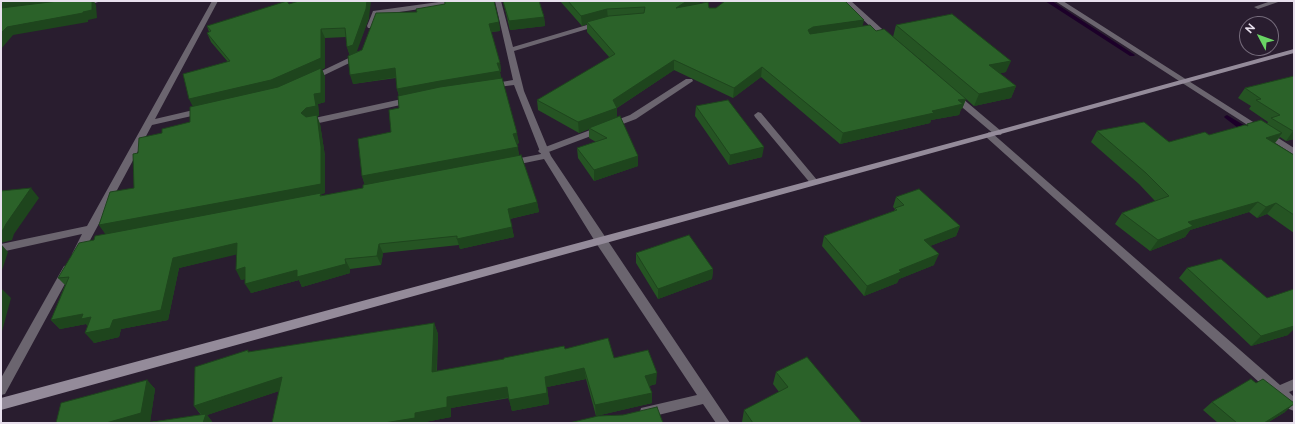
<!DOCTYPE html>
<html>
<head>
<meta charset="utf-8">
<style>
  body { margin:0 }
  #map { position:relative; width:1295px; height:424px; overflow:hidden; background:#291d2f; font-family:Raleway,sans-serif }
  canvas { display:block }
  .frame { position:absolute; inset:0; border:2px solid #e8e0ed; pointer-events:none }
  .north { position:absolute; left:1239px; top:16px; width:40px; height:40px; box-sizing:border-box; background:#291d2f; border:1px solid #756b7b; border-radius:50%; rotate:311deg; font-size:11px; font-weight:700; line-height:16px; text-align:center; color:#e8e0ed }
  .north::after { content:''; display:block; margin:auto; width:14px; height:18px; background:#69d464; clip-path:polygon(50% 0,100% 100%,50% 72%,0 100%) }
</style>
</head>
<body>
<div id="map">
<canvas width="1295" height="424"></canvas>
<div class="frame"></div>
<div class="north">N</div>
</div>
<script>
const c = document.querySelector('canvas').getContext('2d');
c.lineJoin = 'round';
const toPath = rows => new Path2D(rows.map(r => 'M' + r).join(''));
function fill(path, color) { c.fillStyle = color; c.fill(path, 'evenodd'); }
function strokePath(path, color, width, dash) { c.strokeStyle = color; c.lineWidth = width; c.lineCap = dash ? 'butt' : 'round'; c.setLineDash(dash || []); c.stroke(path); }
const stream = toPath([
  [1045,1,1052,1,1135,55,1134,56,1130,56,1045,1],
  [1227,115,1252,130,1253,132,1252,134,1246,134,1225,118,1224,117,1225,116,1227,115]
]);
const lane = toPath([
  [686,79,692,79,693,81,636,119,546,153,540,153,538,151,540,149,630,115,686,79]
]);
const street = toPath([
  [212,1,218,1,155,119,202,108,205,109,206,111,205,113,152,125,81,257,77,258,73,257,72,254,82,234,1,252,1,244,87,226,212,1],
  [446,1,464,1,461,3,379,15,374,28,368,28,367,26,373,11,446,1],
  [495,1,501,1,513,47,597,22,600,22,604,24,514,51,524,91,551,156,730,423,716,423,703,404,646,418,641,416,640,412,641,408,697,395,596,243,544,159,510,166,505,163,510,160,541,154,514,85,490,88,486,86,490,84,513,80,495,1],
  [844,1,851,1,891,37,891,41,885,41,844,1],
  [1055,1,1063,1,1294,148,1294,155,1055,1],
  [1271,1,1281,1,1258,9,1254,7,1271,1],
  [357,54,360,54,364,56,314,80,311,80,307,78,357,54],
  [950,93,956,93,1001,131,1002,133,1001,135,995,135,950,97,949,95,950,93],
  [411,97,414,98,415,100,414,102,310,125,306,122,310,119,411,97],
  [758,112,761,113,817,180,819,182,817,184,811,184,755,117,754,115,758,112],
  [989,132,992,133,1280,385,1294,379,1294,390,1289,392,1294,397,1294,411,1289,409,986,137,985,135,989,132],
  [68,265,72,266,73,269,5,394,1,395,1,378,64,266,68,265]
]);
const secondary = toPath([
  [87,1,102,1,82,6,79,4,87,1],
  [1294,49,1294,53,1,410,1,398,995,131,1294,49]
]);
const wall = toPath([
  [444,1,499,22,500,31,491,32,500,63,501,71,500,72,501,78,519,143,517,144,519,155,537,202,539,212,510,219,514,237,460,249,459,245,383,253,381,265,350,269,350,273,302,287,299,280,251,293,245,279,241,280,236,254,179,268,168,320,121,329,119,337,94,343,88,326,86,324,60,329,51,320,65,285,58,278,94,240,106,234,99,225,134,188,138,153,162,133,190,122,193,107,228,62,211,42,207,33,209,32,207,26,289,4,369,18,356,52,362,50,417,12,445,4],
  [346,37,347,47,350,56,353,84,396,78,397,89,399,96,399,108,391,132,362,176,365,185,363,188,322,196,321,194,325,193,325,156,320,124,317,116,319,116,318,104,325,102,325,77,322,69,325,68,325,38],
  [503,1,539,1,544,17,545,26,510,30],
  [560,1,702,1,696,4,709,8,862,26,876,31,936,73,893,37,896,25,1006,72,1000,73,1016,86,1011,98,974,106,966,99,962,109,961,109,959,115,931,120,930,123,840,144,761,77,733,98,674,70,617,108,617,118,638,156,638,166,594,181,578,158,577,148,596,142,589,138,589,129,579,133,538,110,537,100,610,58,587,32,587,24,582,26],
  [1294,76,1294,139,1286,141,1280,137,1275,143,1294,155,1294,233,1267,214,1257,218,1249,212,1190,230,1185,237,1150,251,1115,224,1122,213,1155,201,1139,184,1091,142,1097,131,1169,142,1209,135,1246,125,1247,124,1267,124,1268,122,1249,109,1251,106,1238,98,1245,88],
  [696,106,762,157,729,165,695,116],
  [896,197,960,226,956,236,930,246,934,265,899,279,897,283,864,296,822,246,824,236,894,211,895,209,893,207],
  [636,253,713,269,712,279,658,299,636,263],
  [1187,268,1288,335,1251,346,1179,278],
  [434,323,438,334,437,371,565,349,614,358,656,384,649,386,652,393,652,403,596,416,586,379,547,387,549,404,512,411,509,398,451,408,451,417,420,423,272,423,279,391,207,415,213,423,56,423,147,380,155,389,150,422,201,415,194,406,249,352],
  [776,372,862,423,742,423,742,422,744,410,779,392,773,384],
  [1256,383,1285,412,1267,423,1218,423,1203,410,1212,402]
]);
const shadedWall = toPath([
  [6,1,83,1,1,10,1,2],
  [92,1,94,1,96,5,97,18,88,20,88,22,13,35,1,49,1,33,7,27,83,12],
  [367,1,371,1,369,18,356,54,350,56,347,47],
  [687,1,702,1,675,18,676,8],
  [607,9,608,19,587,22,587,24,582,26,581,16],
  [544,17,545,26,510,30,509,21],
  [864,20,862,29,812,37,808,30,813,27],
  [499,22,500,31,490,32,489,24],
  [321,29,325,38,325,68,322,69,325,77,325,102,318,104,319,116,317,116,320,124,325,156,325,193,321,194,325,203,106,235,99,225,304,122,276,90,194,109,189,99],
  [674,60,674,70,615,109,617,108,617,118,579,133,578,122],
  [1011,61,1006,72,985,77,989,65],
  [497,63,500,63,501,71,500,72,501,80,400,98,397,89],
  [762,67,761,77,733,98,734,88],
  [395,68,398,77,353,84,350,75],
  [1016,86,1011,98,974,106,979,94],
  [966,99,962,109,961,109,959,115,931,120,930,123,840,144,843,133,958,100],
  [1293,131,1294,131,1294,139,1286,141],
  [517,133,519,143,515,144,513,134],
  [1282,133,1274,144,1266,138],
  [518,147,519,157,365,186,362,176],
  [764,147,762,157,729,165,730,155],
  [638,156,638,166,594,181,594,170],
  [31,188,39,198,14,234,12,240,1,243,1,231],
  [537,202,539,212,509,219,508,209],
  [1258,202,1249,212,1190,230,1185,237,1150,251,1158,240,1188,222],
  [1276,203,1267,214,1257,218,1266,207],
  [960,226,956,236,920,250,924,240],
  [512,227,514,237,460,249,457,239],
  [237,243,243,253,179,268,168,320,121,329,119,337,94,343,85,333,113,320,173,258],
  [1,244,8,252,1,273],
  [379,244,383,253,381,265,377,256],
  [939,254,934,265,899,279,897,283,864,296,867,286,899,270],
  [345,259,350,269,350,273,302,287,299,280,251,293,245,284,297,270],
  [245,267,251,277,241,280,236,270],
  [713,269,712,279,658,299,658,289],
  [1,288,11,298,1,335],
  [83,314,91,317,90,328,86,324,60,329,51,320],
  [434,323,438,334,436,383,432,372],
  [1294,323,1294,329,1288,335,1251,346,1261,336],
  [584,368,586,379,547,387,549,404,512,411,509,400,545,377],
  [657,373,656,384,645,387,645,376],
  [282,377,288,388,207,415,213,423,203,423,203,416,194,406],
  [147,380,155,389,150,423,106,423],
  [507,387,510,397,451,408,451,417,420,423,384,423,415,413,447,397],
  [652,393,652,403,596,416,595,405],
  [1294,404,1285,412,1267,423,1264,423]
]);
const building = toPath([
  [58,1,92,1,92,10,83,12,83,13,7,27,1,33,1,8,58,1],
  [287,1,289,4,299,1,367,1,366,9,353,45,347,47,345,28,321,29,321,58,271,80,189,99,183,74,230,61,207,33,211,31,207,26,287,1],
  [445,1,494,1,499,22,489,24,500,63,497,63,500,71,440,81,397,89,395,68,350,75,348,56,362,50,376,13,417,12,416,9,445,4,445,1],
  [503,1,539,1,544,17,509,21,503,1],
  [568,1,687,1,676,8,708,2,709,8,716,8,725,1,845,1,864,20,813,27,808,30,810,34,870,25,876,31,884,29,966,99,958,100,963,104,932,111,934,113,843,133,762,67,734,88,674,60,613,100,617,108,578,122,537,100,615,54,587,22,609,16,644,13,645,7,607,9,581,16,568,1],
  [952,14,1011,61,989,65,1016,86,979,94,896,25,952,14],
  [321,68,321,93,314,94,316,106,306,108,301,113,306,117,317,115,321,147,321,184,99,225,110,192,134,188,133,154,138,153,139,138,162,133,162,129,190,122,190,107,278,87,321,68],
  [1294,76,1294,131,1293,131,1271,118,1280,115,1256,100,1261,99,1245,88,1294,76],
  [502,78,517,133,513,134,518,147,362,176,358,139,391,132,389,110,399,108,398,96,440,87,502,78],
  [728,100,764,147,730,155,696,106,728,100],
  [620,116,638,156,594,170,577,148,607,138,589,128,620,116],
  [1261,120,1282,133,1266,138,1294,155,1294,215,1276,203,1266,207,1258,202,1188,222,1193,226,1158,240,1122,213,1169,196,1146,173,1097,131,1144,122,1169,142,1205,132,1209,135,1245,125,1248,126,1247,124,1261,120],
  [521,155,537,202,508,209,512,227,457,239,457,236,379,244,377,256,345,259,346,264,297,277,297,270,245,284,245,267,236,270,237,243,173,258,161,310,113,320,110,328,85,333,91,317,81,319,83,314,51,320,69,277,58,278,79,243,94,240,95,236,321,193,320,196,363,188,363,185,521,155],
  [31,188,6,224,3,230,1,231,1,191,31,188],
  [919,189,960,226,924,240,939,254,899,270,901,272,867,286,824,236,897,210,895,208,904,205,896,197,919,189],
  [689,235,713,269,658,289,636,253,689,235],
  [1221,259,1267,298,1294,289,1294,326,1261,336,1187,268,1221,259],
  [434,323,432,372,504,359,504,358,564,346,565,349,608,338,614,358,648,350,657,373,645,376,652,393,595,405,584,368,545,377,547,393,509,400,507,387,447,397,447,407,415,413,415,418,384,423,272,423,282,377,194,406,195,367,248,350,248,352,434,323],
  [807,357,862,423,753,423,744,410,788,387,776,372,807,357],
  [1251,379,1256,383,1263,379,1294,403,1294,404,1264,423,1237,423,1212,402,1251,379],
  [147,380,141,413,106,423,56,423,61,403,147,380],
  [657,407,663,423,569,423,598,416,623,415,657,407],
  [206,414,203,423,146,423,206,414]
]);
fill(stream, '#1c0029');
fill(lane, '#6b656f');
fill(street, '#6b656f');
fill(secondary, '#948b9a');
fill(wall, '#255423');
fill(shadedWall, '#1e451d');
fill(building, '#2b6229');
strokePath(building, '#1e451d', 1);
</script>
</body>
</html>
